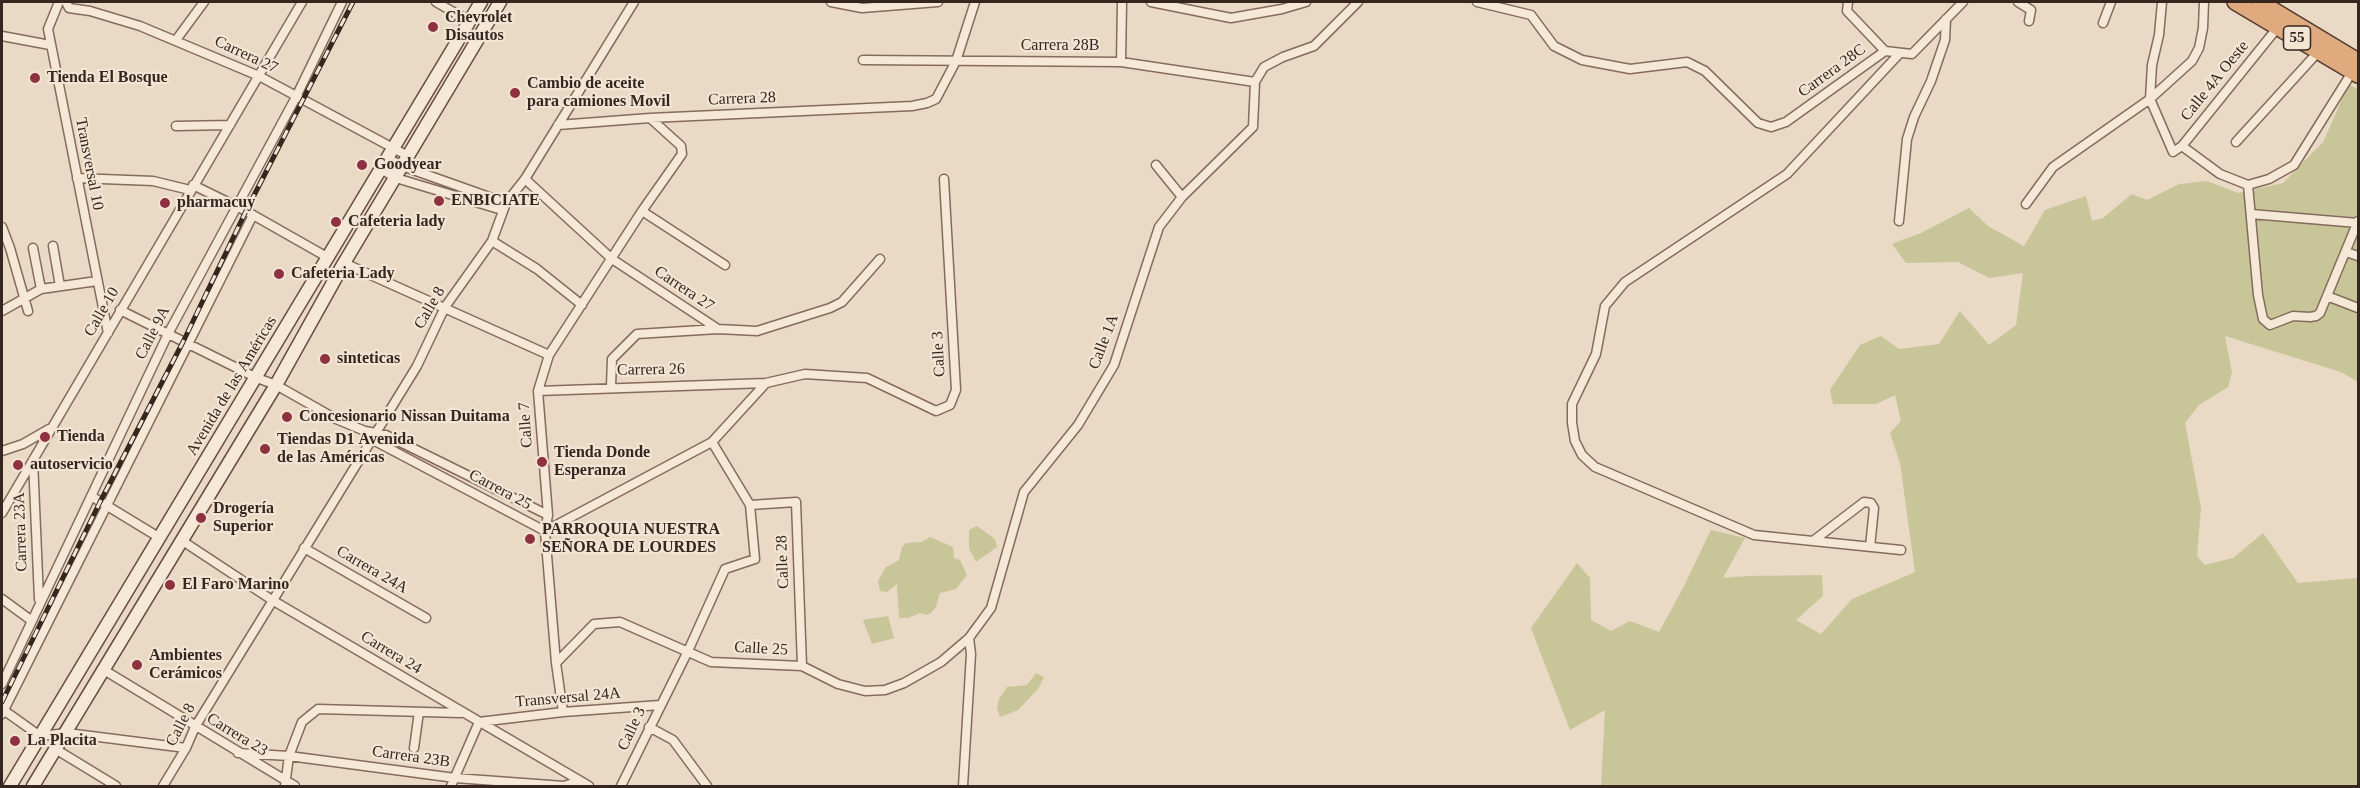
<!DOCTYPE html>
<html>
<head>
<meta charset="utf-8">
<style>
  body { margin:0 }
  #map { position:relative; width:2360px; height:788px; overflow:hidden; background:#ead9c5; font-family:"Times New Roman",serif }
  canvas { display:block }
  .frame { position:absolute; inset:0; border:3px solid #35261f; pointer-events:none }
</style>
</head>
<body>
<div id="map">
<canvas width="2360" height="788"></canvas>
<div class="frame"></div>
</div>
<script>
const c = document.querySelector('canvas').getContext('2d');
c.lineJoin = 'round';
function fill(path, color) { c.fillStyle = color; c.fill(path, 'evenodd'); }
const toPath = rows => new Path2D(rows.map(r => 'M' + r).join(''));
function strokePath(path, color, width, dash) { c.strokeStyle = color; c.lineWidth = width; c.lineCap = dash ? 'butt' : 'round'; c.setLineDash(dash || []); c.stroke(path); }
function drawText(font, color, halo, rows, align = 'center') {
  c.font = font + ' "Times New Roman",serif'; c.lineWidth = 4.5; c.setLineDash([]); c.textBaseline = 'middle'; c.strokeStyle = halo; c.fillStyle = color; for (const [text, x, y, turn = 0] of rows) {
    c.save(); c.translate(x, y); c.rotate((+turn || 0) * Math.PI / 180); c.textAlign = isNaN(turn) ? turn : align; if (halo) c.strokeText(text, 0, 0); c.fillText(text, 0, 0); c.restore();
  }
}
const green = toPath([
  [2349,84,2358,89,2358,382,2341,372,2225,336,2232,372,2228,387,2199,405,2185,423,2201,508,2197,556,2205,565,2233,558,2263,533,2298,583,2358,578,2358,786,1601,786,1605,710,1570,730,1531,628,1577,563,1590,578,1591,620,1611,631,1630,621,1659,632,1683,588,1711,530,1745,538,1723,578,1747,576,1822,575,1823,596,1796,620,1821,634,1852,599,1915,572,1900,463,1890,433,1901,421,1895,395,1876,404,1833,404,1830,390,1860,345,1881,336,1899,349,1939,344,1960,311,1989,345,2016,325,2023,273,1989,278,1958,262,1906,263,1892,244,1921,233,1969,208,1988,226,2024,246,2045,210,2086,196,2092,221,2103,218,2132,194,2147,200,2179,184,2207,181,2238,193,2283,183,2323,142],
  [977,526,995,539,997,547,976,562,969,548,969,530],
  [930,537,953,547,954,558,960,560,967,575,956,589,940,593,936,607,931,613,926,615,920,613,908,618,899,618,897,584,887,592,880,591,878,581,886,567,899,560,902,547,906,543,922,542],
  [888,616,894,638,872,644,863,620],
  [1036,673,1044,677,1038,689,1018,710,1000,717,997,708,999,699,1007,687,1027,685]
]);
const minor = toPath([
  [59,2,48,29,108,333],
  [66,2,69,8,90,11,140,26,259,76,408,156],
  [436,2,469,21],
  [831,2,862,8,938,2],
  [1151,2,1231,18,1282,9,1306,2],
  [1477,2,1531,15,1554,46,1582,60,1630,69,1687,62,1705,71,1758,123,1771,127,1786,122,1885,51,1912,54,1963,2],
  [1848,2,1847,11,1885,51],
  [2018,2,2031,10,2029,21],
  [2162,2,2159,35,2152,65,2150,99,2173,152,2182,146,2278,27],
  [2103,23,2111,2],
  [2,36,50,45],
  [176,40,204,2],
  [1900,53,1787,174,1625,282,1605,306,1596,354,1572,404,1572,423,1575,441,1582,455,1595,467,1754,535,1901,550],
  [863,60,1121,62,1255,82],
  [1121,62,1122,2],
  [558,125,650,118,912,106,927,103,936,99,956,61,975,2],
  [176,126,230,125],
  [2236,142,2319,51],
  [2182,146,2220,174,2248,185,2269,179,2294,165,2354,69],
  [387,158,402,166,506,203],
  [1156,165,1182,197],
  [381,169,396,178,502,210],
  [77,178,153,181,190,190],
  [525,179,612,259,718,329],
  [193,185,246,211,327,257],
  [2248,185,2258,295,2263,319,2270,325,2293,316,2310,317,2316,316,2320,313,2358,221],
  [2026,204,2053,167,2150,99,2192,61,2199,48,2203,28,2204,2],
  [642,211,725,265],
  [2251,214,2358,223],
  [1899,221,1907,139,1914,117,1931,81,1945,40,1946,19],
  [2,227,10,248,28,311],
  [492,241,537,269,582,305],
  [53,246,60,286],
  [33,248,41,289],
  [2346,252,2358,256],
  [344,263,549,355],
  [2327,296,2358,308],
  [120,310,257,378,276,385,336,419,365,431,386,435,548,515],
  [2,311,41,289,97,281],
  [611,386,612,359,637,334,718,329,757,331,830,308,842,302,880,259],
  [538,391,766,383,805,374,867,378,936,411,950,405,956,390,944,179],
  [369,436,371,439,545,531],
  [2,451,23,444,49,429],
  [33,460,39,599],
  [91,496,160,538],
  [750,505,796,502,802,666],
  [2,513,302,2],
  [545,531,712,442,766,383],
  [181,540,272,600,589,786],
  [1813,541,1864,502,1871,503,1874,508,1870,547],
  [304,548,426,618],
  [2,599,32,621],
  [556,663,594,624,620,622,711,662,802,666,838,684,865,691,885,690,904,683,941,662,969,638,991,608,1024,492,1078,425,1114,365,1159,227,1182,197,1253,127,1255,82,1264,67,1283,57,1314,46,1358,2],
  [104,670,295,786],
  [2,684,168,334,296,97,342,2],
  [2,709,40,736,67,733,186,748],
  [563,712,556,663,545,531,548,515,538,391,549,355,642,211,682,154,681,146,650,118],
  [2,714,253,215],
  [649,727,673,740,707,786],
  [414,748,419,712],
  [57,750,116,786],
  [238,753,289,756,455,778,564,786,579,781],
  [163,786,186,748,195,727,417,366,445,307,492,241,506,203,525,179,634,2],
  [285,786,289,756,302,722,318,709,460,713],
  [451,786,479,722,563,712,660,705],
  [621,786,688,651,725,569,755,559,750,505,712,442],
  [963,786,971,654,969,638]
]);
const secondary = toPath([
  [10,786,481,2],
  [33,786,276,385,344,263,500,2]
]);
const trunk = toPath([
  [2235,2,2358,75],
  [2260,2,2358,61]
]);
const rail = toPath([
  [2,702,100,502,183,342,246,211,353,2]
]);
const markers = [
  [433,27,6,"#8e3140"],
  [35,78,6,"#8e3140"],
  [515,93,6,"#8e3140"],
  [362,165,6,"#8e3140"],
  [439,201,6,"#8e3140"],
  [165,203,6,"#8e3140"],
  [336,222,6,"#8e3140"],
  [279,274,6,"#8e3140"],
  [325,359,6,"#8e3140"],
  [287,417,6,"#8e3140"],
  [45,437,6,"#8e3140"],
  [265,449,6,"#8e3140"],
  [542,462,6,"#8e3140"],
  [18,465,6,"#8e3140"],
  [201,518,6,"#8e3140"],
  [530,539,6,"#8e3140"],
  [170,585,6,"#8e3140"],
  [137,665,6,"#8e3140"],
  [15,741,6,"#8e3140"]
];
const shields = [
  [2297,38,27]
];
const shieldNames = [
  ["55",2297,38]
];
const poiNames = [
  ["Chevrolet",445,18],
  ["Disautos",445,36],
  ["Tienda El Bosque",47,78],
  ["Cambio de aceite",527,84],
  ["para camiones Movil",527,102],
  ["Goodyear",374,165],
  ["ENBICIATE",451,201],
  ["pharmacuy",177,203],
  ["Cafeteria lady",348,222],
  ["Cafeteria Lady",291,274],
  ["sinteticas",337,359],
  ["Concesionario Nissan Duitama",299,417],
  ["Tienda",57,437],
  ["Tiendas D1 Avenida",277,440],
  ["de las Américas",277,458],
  ["Tienda Donde",554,453],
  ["Esperanza",554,471],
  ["autoservicio",30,465],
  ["Drogería",213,509],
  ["Superior",213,527],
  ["PARROQUIA NUESTRA",542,530],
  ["SEÑORA DE LOURDES",542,548],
  ["El Faro Marino",182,585],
  ["Ambientes",149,656],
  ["Cerámicos",149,674],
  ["La Placita",27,741]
];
const streetNames = [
  ["Carrera 28B",1060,46],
  ["Carrera 27",246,55,25],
  ["Carrera 28C",1832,71,-36],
  ["Calle 4A Oeste",2215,81,-51],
  ["Carrera 28",742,99,-2],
  ["Transversal 10",89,164,79],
  ["Carrera 27",684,289,34],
  ["Calle 8",430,308,-60],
  ["Calle 10",102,312,-60],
  ["Calle 9A",153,333,-63],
  ["Calle 1A",1104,342,-69],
  ["Calle 3",939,354,-93],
  ["Carrera 26",651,370,-1],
  ["Avenida de las Américas",232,386,-59],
  ["Calle 7",526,425,-94],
  ["Carrera 25",500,490,28],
  ["Carrera 23A",21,532,-92],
  ["Calle 28",783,562,-92],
  ["Carrera 24A",372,570,30],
  ["Calle 25",761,649,3],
  ["Carrera 24",391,653,31],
  ["Transversal 24A",568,698,-5],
  ["Calle 8",181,725,-63],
  ["Calle 3",632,729,-65],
  ["Carrera 23",237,735,31],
  ["Carrera 23B",411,757,8]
];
fill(green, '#c8c699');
strokePath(minor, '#846b5c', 11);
strokePath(secondary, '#664d3f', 15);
strokePath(trunk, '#523b30', 18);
strokePath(minor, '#f6e8d7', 8);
strokePath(secondary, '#f6e8d7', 12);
strokePath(trunk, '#dfaa7e', 15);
strokePath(rail, '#35261f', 5);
strokePath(rail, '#f2e5d4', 3, [9]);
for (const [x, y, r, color] of markers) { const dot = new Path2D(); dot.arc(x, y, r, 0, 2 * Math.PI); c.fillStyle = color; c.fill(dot); strokePath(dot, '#f2e5d4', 2); }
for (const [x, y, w] of shields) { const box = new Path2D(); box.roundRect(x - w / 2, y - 12, w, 24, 4.5); c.fillStyle = '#f2e5d4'; c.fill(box); strokePath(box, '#35261f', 1.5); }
drawText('bold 15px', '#35261f', null, shieldNames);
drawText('bold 16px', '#35261f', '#f2e5d4', poiNames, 'left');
drawText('16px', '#35261f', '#f2e5d4', streetNames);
</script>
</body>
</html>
